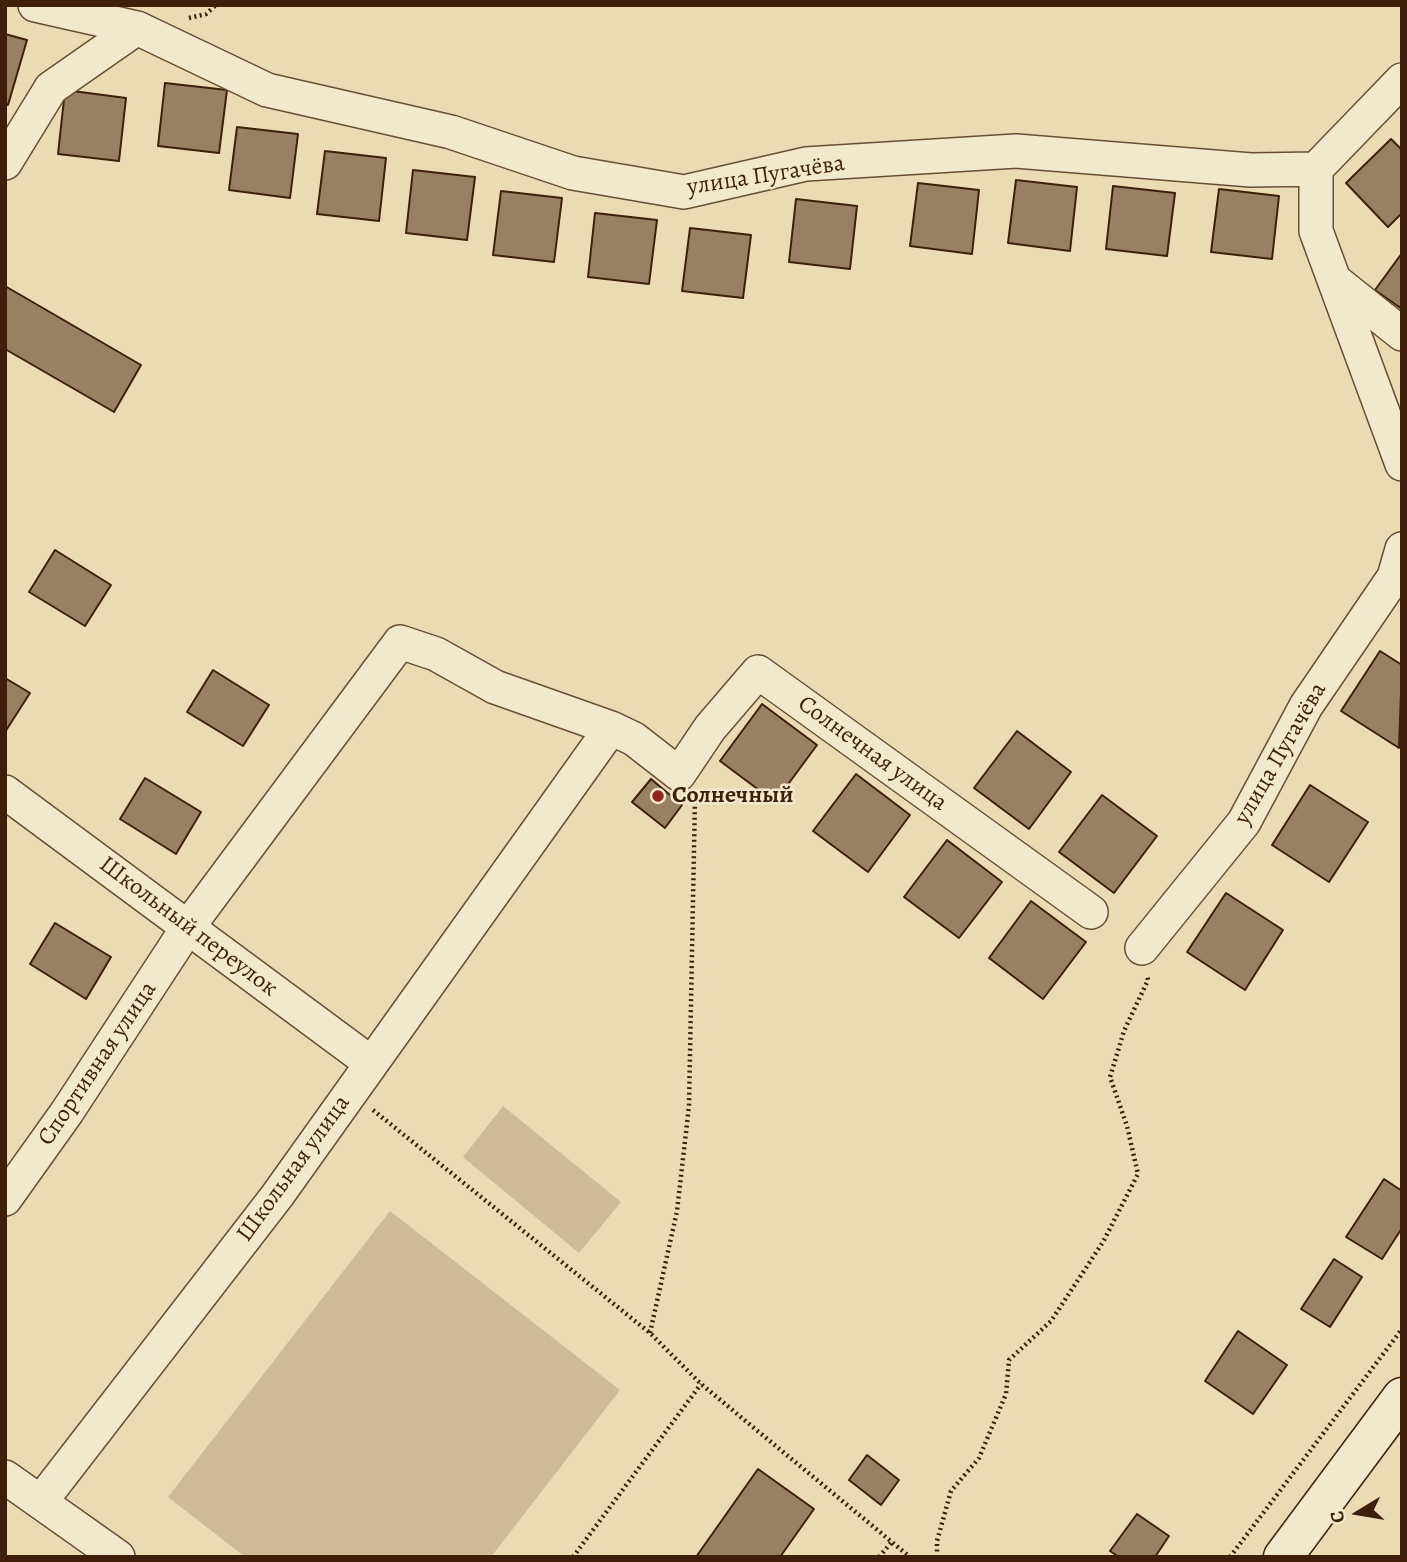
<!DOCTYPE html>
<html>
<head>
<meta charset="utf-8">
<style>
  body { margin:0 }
  #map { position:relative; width:1407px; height:1562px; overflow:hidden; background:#ebdbb2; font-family:Alegreya,serif }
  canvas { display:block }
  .frame { position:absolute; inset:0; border:7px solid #3e1f0b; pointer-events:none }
  .north { position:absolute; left:1323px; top:1478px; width:70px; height:70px; -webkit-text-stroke:5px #f2e8cd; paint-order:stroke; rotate:259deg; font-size:19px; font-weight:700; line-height:28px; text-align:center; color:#3e1f0b }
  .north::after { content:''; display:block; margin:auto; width:24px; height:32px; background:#3e1f0b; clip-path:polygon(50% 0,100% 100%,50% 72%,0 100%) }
</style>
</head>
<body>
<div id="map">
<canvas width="1407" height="1562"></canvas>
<div class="frame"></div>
<div class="north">С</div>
</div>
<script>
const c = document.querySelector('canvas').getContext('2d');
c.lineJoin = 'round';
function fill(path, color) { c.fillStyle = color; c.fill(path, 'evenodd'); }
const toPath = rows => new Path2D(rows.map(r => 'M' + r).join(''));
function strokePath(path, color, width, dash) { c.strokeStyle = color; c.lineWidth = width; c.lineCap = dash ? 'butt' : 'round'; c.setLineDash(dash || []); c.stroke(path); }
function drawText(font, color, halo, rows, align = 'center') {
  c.font = font + ' Alegreya,serif'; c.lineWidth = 5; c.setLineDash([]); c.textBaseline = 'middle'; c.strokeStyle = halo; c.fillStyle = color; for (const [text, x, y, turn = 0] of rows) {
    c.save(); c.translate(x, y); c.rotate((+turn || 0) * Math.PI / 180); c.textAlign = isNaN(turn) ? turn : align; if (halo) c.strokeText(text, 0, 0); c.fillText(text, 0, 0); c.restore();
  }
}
const green = toPath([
  [503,1106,621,1202,579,1253,463,1157],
  [390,1211,620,1390,491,1557,245,1557,168,1497]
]);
const building = toPath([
  [5,34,27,40,8,105,5,104,5,34],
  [165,83,227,90,219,153,158,146,165,83],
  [65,90,126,98,119,161,58,154,65,90],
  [237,127,298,134,290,198,229,190,237,127],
  [1391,139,1402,150,1402,213,1388,227,1346,183,1391,139],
  [325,151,386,158,379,221,317,214,325,151],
  [413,170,475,177,467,240,406,233,413,170],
  [1016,180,1077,187,1070,251,1008,243,1016,180],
  [918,183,979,190,972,254,910,246,918,183],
  [1113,186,1175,193,1167,256,1106,249,1113,186],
  [1219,189,1279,196,1272,259,1211,252,1219,189],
  [501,191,562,198,554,262,493,255,501,191],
  [796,199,857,206,850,269,789,262,796,199],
  [595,213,657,220,649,284,588,277,595,213],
  [690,228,751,235,743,298,682,291,690,228],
  [1402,253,1402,309,1375,290,1402,253],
  [5,286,141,365,114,412,5,349,5,286],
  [55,550,111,585,85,626,29,592,55,550],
  [1380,651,1402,665,1399,748,1341,711,1380,651],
  [213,670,269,705,243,746,187,712,213,670],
  [5,678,30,693,5,732,5,678],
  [762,704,817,745,775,802,720,761,762,704],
  [1017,731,1071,772,1029,829,974,788,1017,731],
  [856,774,910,815,868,872,813,831,856,774],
  [145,778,201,812,176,854,120,819,145,778],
  [651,779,682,805,665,828,632,802,651,779],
  [1310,785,1368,822,1329,882,1272,845,1310,785],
  [1102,795,1157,836,1114,893,1059,852,1102,795],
  [947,840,1002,882,959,938,904,897,947,840],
  [1226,893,1283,930,1245,990,1187,952,1226,893],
  [1031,901,1086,942,1043,999,989,958,1031,901],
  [55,923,111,957,86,999,30,964,55,923],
  [1384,1179,1402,1191,1402,1228,1382,1259,1346,1237,1384,1179],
  [1334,1259,1362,1277,1330,1327,1301,1309,1334,1259],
  [1238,1331,1287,1365,1253,1414,1205,1381,1238,1331],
  [867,1455,899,1480,881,1505,849,1480,867,1455],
  [758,1469,814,1509,780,1557,696,1557,758,1469],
  [1137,1514,1169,1536,1155,1557,1119,1557,1110,1551,1137,1514]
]);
const path = toPath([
  [189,18,206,14,216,5],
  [373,1110,650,1333,701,1384,910,1557],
  [650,1333,677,1211,689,1106,695,798],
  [573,1557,701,1384],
  [879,1557,891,1543],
  [937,1557,937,1541,951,1491,979,1458,1006,1394,1009,1360,1051,1321,1103,1242,1138,1174,1127,1126,1110,1077,1124,1031,1148,980,1147,975],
  [1230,1557,1402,1329]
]);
const minor = toPath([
  [35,5,137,28,267,90,451,132,573,173,684,192,806,164,1016,151,1251,170,1316,169],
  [1402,80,1316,169,1316,231,1402,464],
  [5,163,51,88,137,28],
  [1338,283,1402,334],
  [5,792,371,1063],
  [1142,948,1244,822,1306,706,1394,577,1402,549],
  [5,1199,67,1112,188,927,400,642,436,654,495,687,611,728],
  [5,1477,118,1557],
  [42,1500,277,1196,611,728,634,739,679,774,710,728,758,672,1091,912]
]);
const secondary = toPath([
  [1283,1557,1402,1397]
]);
const markers = [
  [658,796,7,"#8f2418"]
];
const streetNames = [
  ["улица Пугачёва",766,176,-9],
  ["Солнечная улица",872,754,36],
  ["улица Пугачёва",1281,754,-60],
  ["Школьный переулок",188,927,37],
  ["Спортивная улица",98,1064,-56],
  ["Школьная улица",294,1169,-54]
];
const poiNames = [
  ["Солнечный",672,796]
];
fill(green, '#cebb96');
fill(building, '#988162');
strokePath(building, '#3e1f0b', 2);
strokePath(minor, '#694e35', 36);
strokePath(secondary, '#3e1f0b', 41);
strokePath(path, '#3e1f0b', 4.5, [2, 3.5]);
strokePath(minor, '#f2e8cd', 33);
strokePath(secondary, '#f2e8cd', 38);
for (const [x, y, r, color] of markers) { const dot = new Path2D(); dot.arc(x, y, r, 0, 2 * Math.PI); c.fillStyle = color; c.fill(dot); strokePath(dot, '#f2e8cd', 2.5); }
drawText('24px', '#3e1f0b', '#f2e8cd', streetNames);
drawText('bold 24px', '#3e1f0b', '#f2e8cd', poiNames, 'left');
</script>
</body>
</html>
